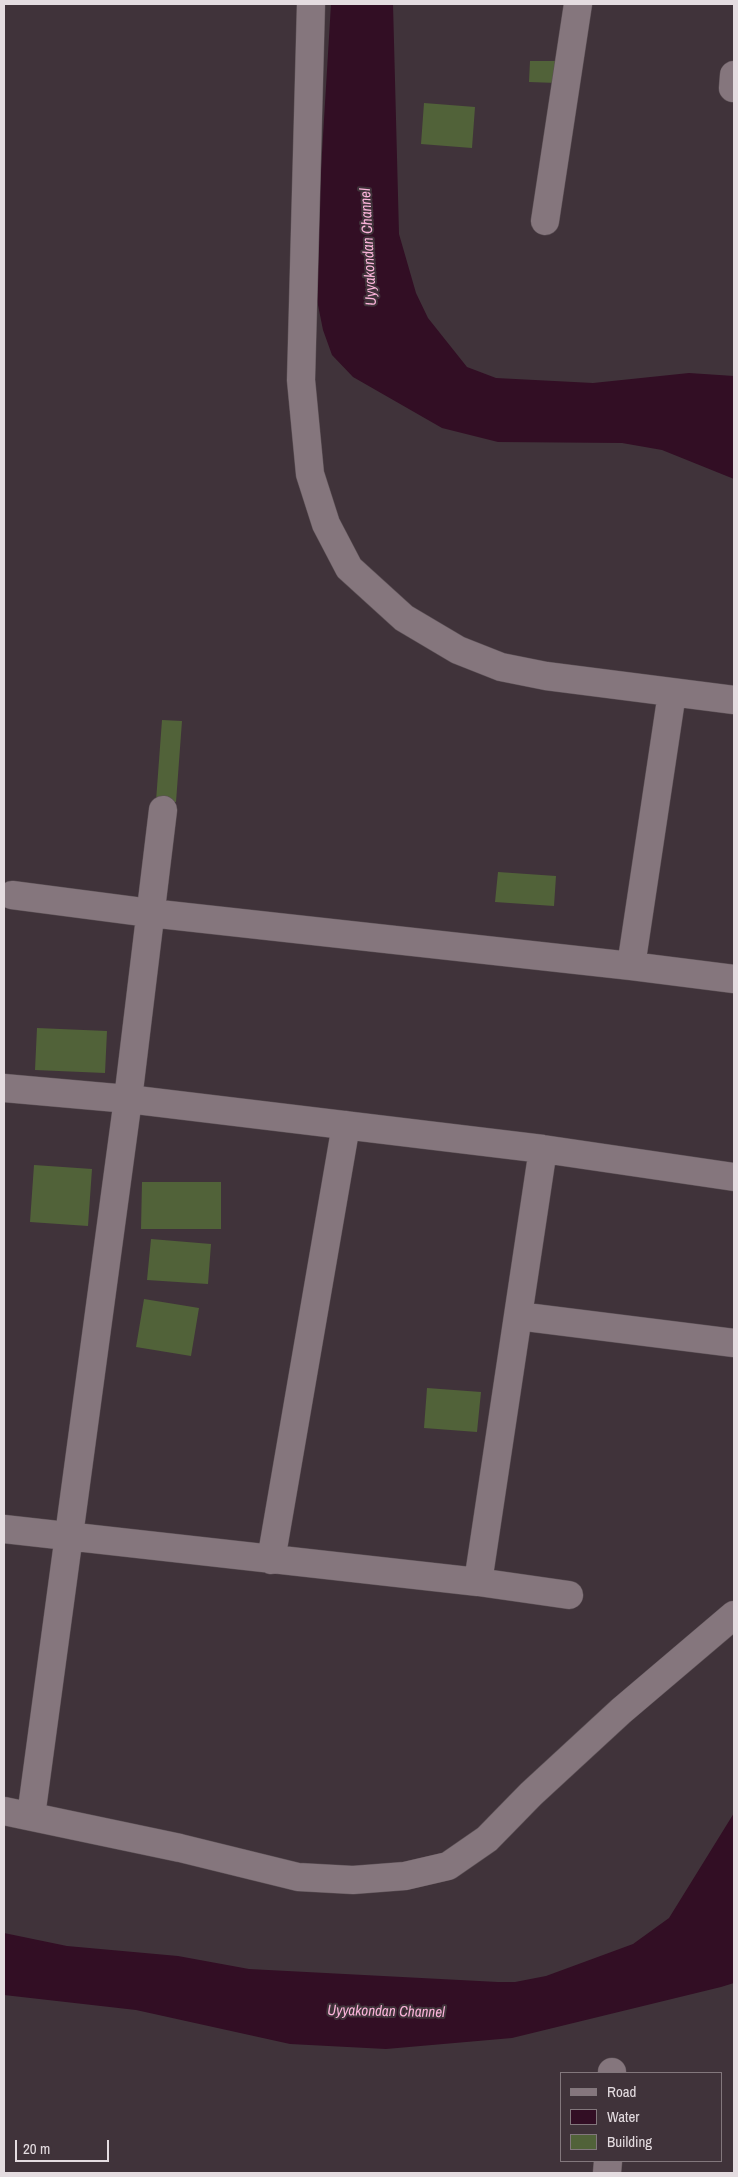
<!DOCTYPE html>
<html>
<head>
<meta charset="utf-8">
<style>
  body { margin:0 }
  #map { position:relative; width:738px; height:2177px; overflow:hidden; background:#40333a; font-family:"Archivo Narrow",sans-serif }
  canvas { display:block }
  .frame { position:absolute; inset:0; border:5px solid #e4dce0; pointer-events:none }
  .legend { position:absolute; left:560px; top:2072px; width:162px; height:90px; box-sizing:border-box; background:#40333a; border:1px solid #82777c; margin:0; padding:6px 9px; list-style:none; font-size:15px; color:#e4dce0 }
  .legend li { display:flex; align-items:center; gap:10px; height:25px }
  .legend b { width:25px; border:1px solid #82777c }
  .scale { position:absolute; left:15px; top:2140px; width:94px; height:22px; box-sizing:border-box; border:2px solid #e4dce0; border-top:0; padding-left:6px; font-size:15px; line-height:18px; white-space:nowrap; color:#e4dce0; -webkit-text-stroke:4px #40333a; paint-order:stroke }
</style>
</head>
<body>
<div id="map">
<canvas width="738" height="2177"></canvas>
<div class="frame"></div>
<ul class="legend">
<li><b style="height:6px;background:#85767d"></b>Road</li>
<li><b style="height:14px;background:#320e24"></b>Water</li>
<li><b style="height:14px;background:#516239"></b>Building</li>
</ul>
<div class="scale">20 m</div>
</div>
<script>
const c = document.querySelector('canvas').getContext('2d');
c.lineJoin = 'round';
function fill(path, color) { c.fillStyle = color; c.fill(path, 'evenodd'); }
const toPath = rows => new Path2D(rows.map(r => 'M' + r).join(''));
function strokePath(path, color, width, dash) { c.strokeStyle = color; c.lineWidth = width; c.lineCap = dash ? 'butt' : 'round'; c.setLineDash(dash || []); c.stroke(path); }
function drawText(font, color, halo, rows, align = 'center') {
  c.font = font + ' "Archivo Narrow",sans-serif'; c.lineWidth = 4; c.setLineDash([]); c.textBaseline = 'middle'; c.strokeStyle = halo; c.fillStyle = color; for (const [text, x, y, turn = 0] of rows) {
    c.save(); c.translate(x, y); c.rotate((+turn || 0) * Math.PI / 180); c.textAlign = isNaN(turn) ? turn : align; if (halo) c.strokeText(text, 0, 0); c.fillText(text, 0, 0); c.restore();
  }
}
const water = toPath([
  [331,4,393,4,399,234,416,293,428,318,467,367,496,378,593,383,689,373,734,376,734,479,662,450,622,443,498,442,442,428,353,377,332,355,323,330,314,285],
  [734,1813,734,1983,721,1987,512,2038,386,2049,290,2044,136,2010,4,1995,4,1933,67,1946,178,1956,249,1969,498,1982,515,1982,546,1976,633,1944,669,1918]
]);
const building = toPath([
  [530,61,558,61,557,83,529,82],
  [424,103,475,107,472,148,421,144],
  [162,720,182,721,176,802,156,801],
  [498,872,556,876,554,906,495,902],
  [37,1028,107,1031,105,1073,35,1070],
  [34,1165,92,1169,88,1226,30,1222],
  [142,1182,221,1182,221,1229,141,1229],
  [151,1239,211,1244,208,1284,147,1280],
  [144,1299,199,1308,191,1356,136,1347],
  [427,1388,481,1392,477,1432,424,1428]
]);
const minor = toPath([
  [311,4,301,380,310,474,326,524,349,568,404,618,458,650,501,667,546,676,734,700],
  [733,88,734,75],
  [545,221,578,4],
  [12,895,150,913,631,966,734,979],
  [631,966,672,693],
  [4,1088,128,1099,543,1149,734,1177],
  [518,1316,734,1343],
  [4,1529,478,1582,569,1595],
  [271,1560,346,1125],
  [478,1582,543,1149],
  [4,1811,180,1848,298,1877,353,1880,405,1876,448,1866,487,1839,531,1794,621,1711,734,1615],
  [31,1816,128,1099,163,810],
  [612,2073,612,2072],
  [607,2173,608,2161]
]);
const waterNames = [
  ["Uyyakondan Channel",369,247,-93],
  ["Uyyakondan Channel",386,2012,1]
];
fill(water, '#320e24');
fill(building, '#516239');
strokePath(minor, '#5c5156', 29);
strokePath(minor, '#85767d', 28);
drawText('italic 15px', '#fbb4da', '#40333a', waterNames);
</script>
</body>
</html>
